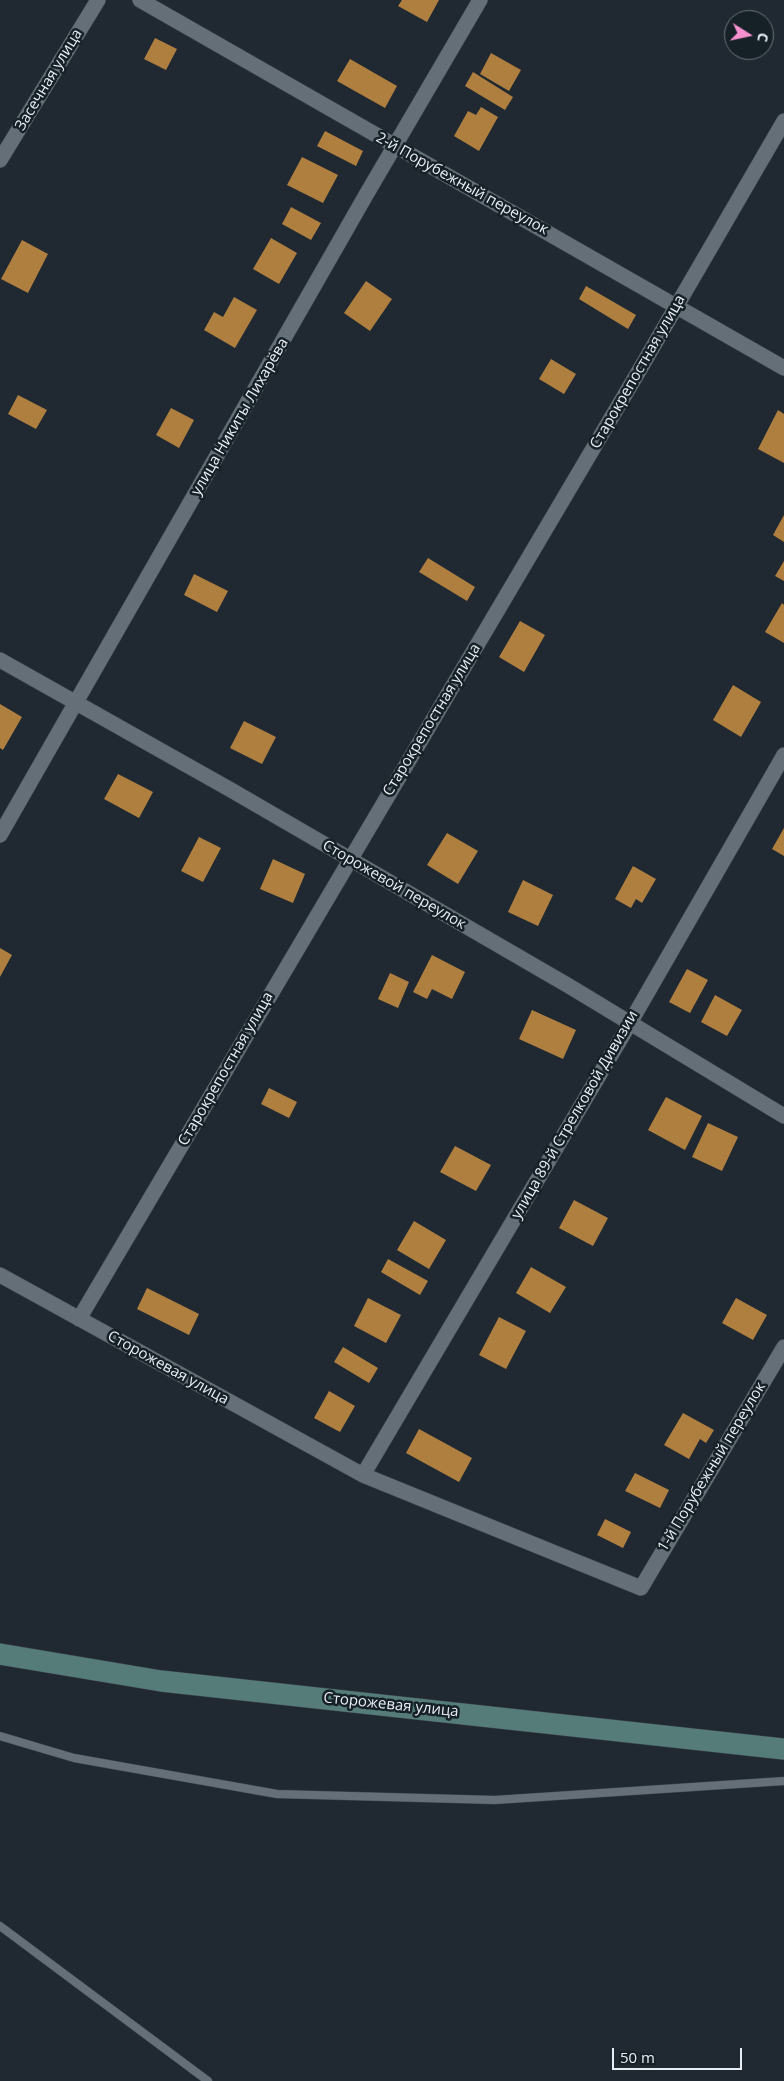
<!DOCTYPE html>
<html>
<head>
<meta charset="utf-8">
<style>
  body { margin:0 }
  #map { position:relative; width:784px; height:2081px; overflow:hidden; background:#202931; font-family:"Open Sans",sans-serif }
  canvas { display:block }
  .north { position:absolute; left:724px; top:10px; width:50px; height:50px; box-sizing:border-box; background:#162027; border:1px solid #6a7278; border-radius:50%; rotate:100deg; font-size:14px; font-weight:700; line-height:20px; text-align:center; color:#e7edf2 }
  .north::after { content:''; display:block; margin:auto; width:18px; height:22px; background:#f690cf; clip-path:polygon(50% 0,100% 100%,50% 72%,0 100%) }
  .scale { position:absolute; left:612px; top:2048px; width:130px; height:22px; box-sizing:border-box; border:2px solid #e7edf2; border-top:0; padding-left:6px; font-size:15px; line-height:18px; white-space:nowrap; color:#e7edf2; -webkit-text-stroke:4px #162027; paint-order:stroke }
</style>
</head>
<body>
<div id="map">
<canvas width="784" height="2081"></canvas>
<div class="north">С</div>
<div class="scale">50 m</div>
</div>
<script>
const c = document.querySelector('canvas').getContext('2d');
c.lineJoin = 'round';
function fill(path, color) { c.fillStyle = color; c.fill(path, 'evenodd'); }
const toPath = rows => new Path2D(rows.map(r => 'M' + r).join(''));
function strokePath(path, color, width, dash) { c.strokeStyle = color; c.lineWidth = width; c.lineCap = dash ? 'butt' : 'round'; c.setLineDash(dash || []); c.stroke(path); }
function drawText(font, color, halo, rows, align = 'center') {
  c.font = font + ' "Open Sans",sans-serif'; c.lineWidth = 5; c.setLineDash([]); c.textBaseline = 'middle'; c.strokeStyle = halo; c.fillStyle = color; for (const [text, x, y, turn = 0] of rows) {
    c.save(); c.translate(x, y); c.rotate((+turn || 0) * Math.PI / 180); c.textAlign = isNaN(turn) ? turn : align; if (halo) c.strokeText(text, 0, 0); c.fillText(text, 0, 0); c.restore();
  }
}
const building = toPath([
  [402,0,439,0,427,22,398,6],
  [155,38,177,49,166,70,144,59],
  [491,53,521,70,509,91,480,74],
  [350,59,397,86,385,108,337,81],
  [473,72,513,97,505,110,465,86],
  [481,107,498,117,479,151,454,136,468,111,476,115],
  [325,131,363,151,356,166,317,146],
  [302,157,338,175,323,203,287,185],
  [291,207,321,223,311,240,282,224],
  [271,238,297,253,279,284,253,269],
  [22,240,48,254,28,293,1,279],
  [366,281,392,299,370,331,344,313],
  [586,286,636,315,628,329,579,299],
  [234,297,257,310,235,348,204,330,214,312,223,317],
  [551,359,576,374,564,394,539,379],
  [18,395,47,410,36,429,8,414],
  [171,408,194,420,179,448,156,435],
  [778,410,784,414,784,463,758,449],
  [784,515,784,542,773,535],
  [428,558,475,587,467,601,419,572],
  [784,561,784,581,775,576],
  [194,574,228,591,217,612,184,595],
  [782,603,784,605,784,643,765,632],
  [520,621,545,635,524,672,499,657],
  [733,685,761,702,741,737,713,720],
  [0,704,22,717,3,750,0,748],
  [244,721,276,737,262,764,230,748],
  [118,774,153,792,139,818,104,799],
  [784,828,784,856,772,849],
  [447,833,478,851,458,884,427,865],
  [199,837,221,848,203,882,181,871],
  [273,859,305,874,293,903,260,889],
  [633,866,656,879,642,903,636,899,631,908,615,899],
  [523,880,553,895,538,926,508,912],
  [0,948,12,955,0,977],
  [432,955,465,972,452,999,432,989,427,999,413,992],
  [687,969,708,980,690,1013,669,1002],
  [390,973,409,982,398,1008,378,999],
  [715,995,742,1010,727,1036,701,1022],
  [532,1010,576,1030,563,1059,519,1039],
  [269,1088,297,1102,289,1118,261,1104],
  [666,1097,702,1116,685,1150,648,1130],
  [708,1123,738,1137,722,1171,692,1157],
  [455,1146,491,1165,476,1191,440,1172],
  [574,1200,608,1218,593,1246,559,1228],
  [414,1221,446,1240,429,1269,397,1250],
  [388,1259,428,1281,420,1295,381,1272],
  [531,1267,566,1287,550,1313,516,1293],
  [147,1288,199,1314,189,1335,137,1309],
  [368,1298,401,1315,386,1343,354,1326],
  [736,1298,767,1315,753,1340,722,1323],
  [499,1317,526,1331,506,1369,479,1355],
  [343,1347,378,1368,369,1383,334,1362],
  [329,1391,355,1406,340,1432,314,1418],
  [683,1413,714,1430,706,1443,700,1439,689,1459,664,1445],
  [419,1429,472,1458,459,1482,406,1453],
  [635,1473,669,1490,660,1508,625,1491],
  [605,1519,631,1532,623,1548,597,1535]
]);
const service = toPath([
  [0,1736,74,1758,277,1794,495,1800,784,1781],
  [0,1926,208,2081]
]);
const minor = toPath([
  [140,0,784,368],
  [0,160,98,0],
  [0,660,231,790,569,986,784,1116],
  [0,835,366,195,480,0],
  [0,1275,363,1475,641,1588,784,1347],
  [79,1319,636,376,784,121],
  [363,1475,630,1023,784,755]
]);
const secondary = toPath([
  [0,1654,161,1681,784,1749]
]);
const streetNames = [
  ["Засечная улица",49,80,-59],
  ["2-й Порубежный переулок",462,184,29],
  ["Старокрепостная улица",638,372,-60],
  ["улица Никиты Лихарёва",240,417,-60],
  ["Старокрепостная улица",432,720,-59],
  ["Сторожевой переулок",394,885,30],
  ["Старокрепостная улица",226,1069,-60],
  ["улица 89-й Стрелковой Дивизии",575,1115,-60],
  ["Сторожевая улица",168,1368,29],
  ["1-й Порубежный переулок",712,1467,-59],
  ["Сторожевая улица",391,1705,6]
];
fill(building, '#af7f40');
strokePath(service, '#3e474c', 9);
strokePath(minor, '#3e474c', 16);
strokePath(secondary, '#3e474c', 22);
strokePath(service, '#646f78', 8);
strokePath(minor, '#646f78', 15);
strokePath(secondary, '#557c79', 21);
drawText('15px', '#e7edf2', '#162027', streetNames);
</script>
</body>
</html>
